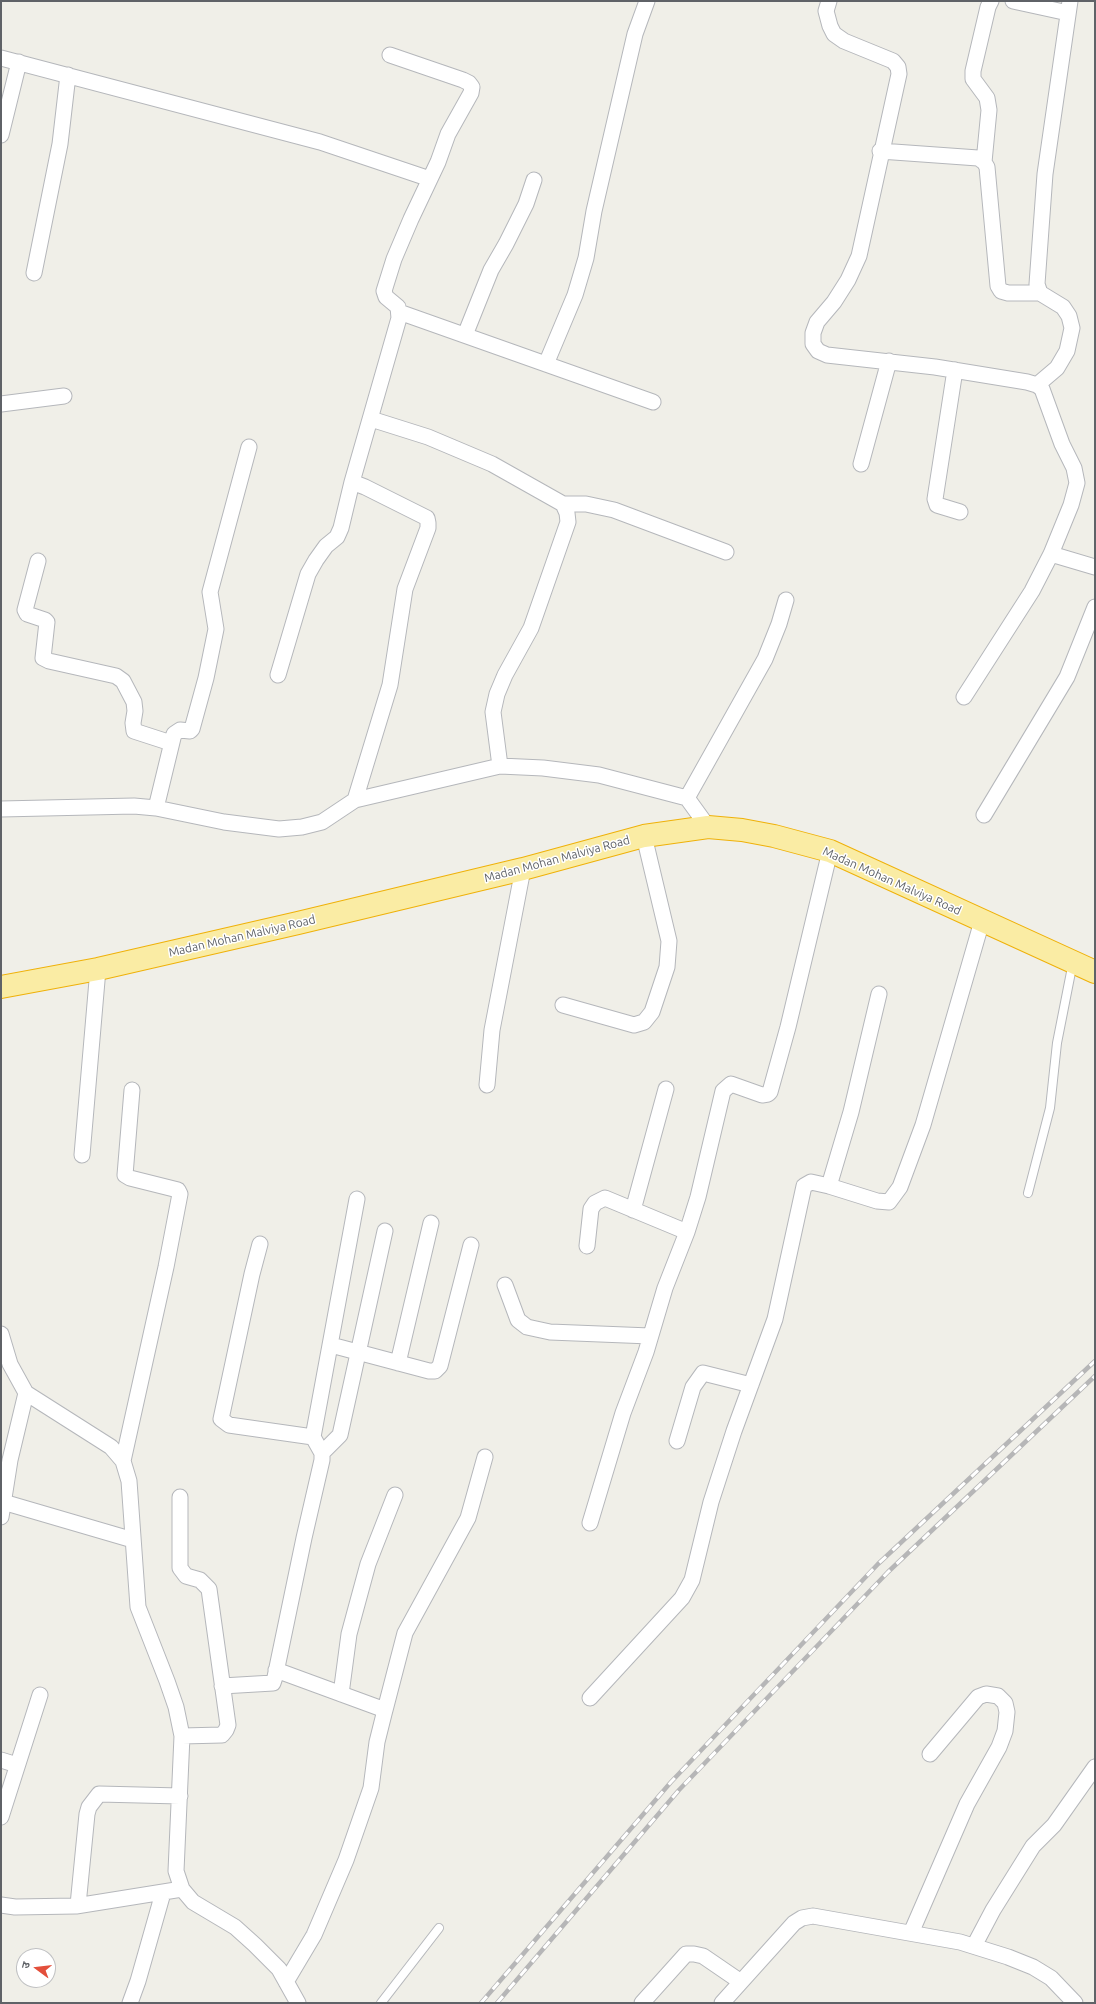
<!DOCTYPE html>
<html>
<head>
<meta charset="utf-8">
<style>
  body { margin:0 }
  #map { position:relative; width:1096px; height:2004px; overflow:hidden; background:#f0efe8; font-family:Ubuntu,"Noto Sans Devanagari",sans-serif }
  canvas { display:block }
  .frame { position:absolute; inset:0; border:2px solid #5f6267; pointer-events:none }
  .north { position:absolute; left:16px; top:1948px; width:40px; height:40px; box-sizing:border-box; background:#fff; border:1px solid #bfc0c2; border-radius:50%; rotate:285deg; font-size:11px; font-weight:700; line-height:16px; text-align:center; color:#5f6267 }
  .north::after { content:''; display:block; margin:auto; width:14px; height:18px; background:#e34f3b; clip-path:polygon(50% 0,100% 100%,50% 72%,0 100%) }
</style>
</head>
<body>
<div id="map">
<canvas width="1096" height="2004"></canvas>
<div class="frame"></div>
<div class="north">उ</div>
</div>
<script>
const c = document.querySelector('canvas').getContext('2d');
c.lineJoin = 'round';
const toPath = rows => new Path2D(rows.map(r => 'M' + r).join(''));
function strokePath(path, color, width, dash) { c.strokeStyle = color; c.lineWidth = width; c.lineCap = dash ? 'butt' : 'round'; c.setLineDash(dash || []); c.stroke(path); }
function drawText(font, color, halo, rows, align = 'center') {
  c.font = font + ' Ubuntu,sans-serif'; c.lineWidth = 3; c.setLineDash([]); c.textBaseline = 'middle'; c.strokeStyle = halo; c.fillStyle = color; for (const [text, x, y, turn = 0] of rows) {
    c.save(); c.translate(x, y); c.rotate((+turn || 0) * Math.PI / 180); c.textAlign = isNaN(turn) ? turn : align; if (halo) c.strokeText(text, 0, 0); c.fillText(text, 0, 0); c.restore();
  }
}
const service = toPath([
  [1028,1193,1050,1108,1057,1043,1073,962],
  [381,2003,439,1928]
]);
const minor = toPath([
  [829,1,826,11,830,26,834,34,844,41,893,61,898,67,899,74,859,256,848,280,834,302,817,322,813,333,813,344,818,351,827,355,935,367,1027,382,1037,385,1042,389,1062,444,1074,468,1077,483,1071,505,1051,554,1032,591,964,697],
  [1013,1,1068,13],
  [1,58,320,142,430,179],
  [1,135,19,62],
  [880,151,978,158,984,162,987,167,998,286,1001,291,1008,293,1040,293],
  [984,162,989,110,987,98,973,79,973,71,988,7,991,1],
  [34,273,60,144,68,75],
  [399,312,653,402],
  [465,335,491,270,506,244,526,204,534,180],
  [546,364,575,295,586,258,594,211,635,34,647,1],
  [955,370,935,499,937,505,960,512],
  [1037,385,1057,368,1067,351,1072,328,1069,316,1063,307,1040,293,1037,284,1045,174,1070,1],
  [1,404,64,396],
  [371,419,428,437,492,464,563,504,567,513,568,522,531,628,505,675,497,694,493,712,500,766],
  [861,464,889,361],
  [563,504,586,504,614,510,726,552],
  [1051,554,1095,567],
  [38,561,25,610,27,614,45,620,47,622,43,658,49,661,116,676,123,681,134,702,135,711,133,723,134,731,171,743],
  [278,675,308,574,316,560,326,546,337,537,341,528,352,482],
  [687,798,765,659,779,624,786,600],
  [355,800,390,685,405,589,428,528,428,523,427,518,365,487,352,482,399,318,398,307,386,297,384,291,394,259,411,219,438,162,448,134,471,93,472,87,469,83,463,80,390,55],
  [156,808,173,738,174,734,180,730,190,731,192,729,206,678,216,629,210,592,249,447],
  [1,809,134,806,156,808,224,822,279,829,302,827,322,822,355,800,500,766,543,768,599,775,687,798,708,827],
  [984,815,1067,677,1095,607],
  [563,1005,634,1025,644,1022,652,1012,667,967,669,941,644,836],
  [487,1085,492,1030,523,869],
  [82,1155,98,969],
  [829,1186,851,1112,879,994],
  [633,1210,666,1089],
  [260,1244,252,1274,221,1419,229,1425,313,1437],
  [587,1246,591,1209,595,1203,605,1198,687,1232],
  [505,1285,518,1320,527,1327,550,1332,650,1336],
  [1,1334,10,1364,26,1393,111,1447,123,1461,129,1481,138,1607,167,1681,176,1707,182,1736,176,1871,182,1889,193,1902,235,1927,255,1945,279,1969,298,2003],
  [331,1345,429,1371,435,1371,440,1366,471,1245],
  [398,1363,431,1223],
  [677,1441,693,1387,703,1373,751,1385],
  [322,1453,340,1435,385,1231],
  [123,1461,166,1267,180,1194,178,1190,130,1178,125,1175,132,1090],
  [180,1497,180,1568,186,1576,200,1580,209,1589,228,1725,226,1730,222,1735,182,1736],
  [3,1502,133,1540],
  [1,1517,10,1460,26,1393],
  [590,1523,623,1413,646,1352,665,1288,687,1232,698,1197,723,1091,731,1084,762,1095,768,1094,770,1092,788,1027,830,851],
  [276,1670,385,1710,405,1633,468,1518,485,1457],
  [222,1686,273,1683,275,1677,304,1538,322,1460,322,1453,313,1437,357,1199],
  [341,1694,349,1634,368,1564,395,1495],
  [590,1698,682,1598,692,1580,711,1502,734,1431,775,1319,804,1186,811,1182,829,1186,877,1201,889,1202,900,1187,923,1125,982,921],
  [1,1760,17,1765],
  [1,1817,40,1695],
  [1,1905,15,1907,76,1906,182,1889],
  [78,1905,87,1814,89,1807,99,1794,180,1796],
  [911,1933,967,1804,999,1747,1005,1731,1007,1712,1005,1703,998,1696,986,1694,978,1697,930,1754],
  [974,1946,993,1910,1033,1846,1054,1825,1095,1767],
  [286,1982,314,1935,346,1860,371,1788,377,1742,385,1710],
  [130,2003,138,1981,163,1893],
  [642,2003,686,1954,694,1954,703,1956,741,1982],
  [722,2003,794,1923,802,1918,813,1916,960,1942,1008,1957,1033,1967,1051,1978,1075,2003]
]);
const trunk = toPath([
  [1,987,98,969,298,923,523,869,644,836,708,827,742,830,774,836,830,851,1095,972]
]);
const rail = toPath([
  [481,2003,671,1782,878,1564,1095,1361],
  [497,2003,679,1790,888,1572,1095,1376]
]);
const streetNames = [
  ["Madan Mohan Malviya Road",557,859,-15],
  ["Madan Mohan Malviya Road",892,881,24],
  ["Madan Mohan Malviya Road",242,936,-13]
];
strokePath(service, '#b5b7bb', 10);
strokePath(minor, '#b5b7bb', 17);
strokePath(trunk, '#efb109', 24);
strokePath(service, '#fff', 8);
strokePath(minor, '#fff', 15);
strokePath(trunk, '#faeca4', 22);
strokePath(rail, '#b6b6b7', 4.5);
strokePath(rail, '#fff', 3, [9]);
drawText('12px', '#5f6267', '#fff', streetNames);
</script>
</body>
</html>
